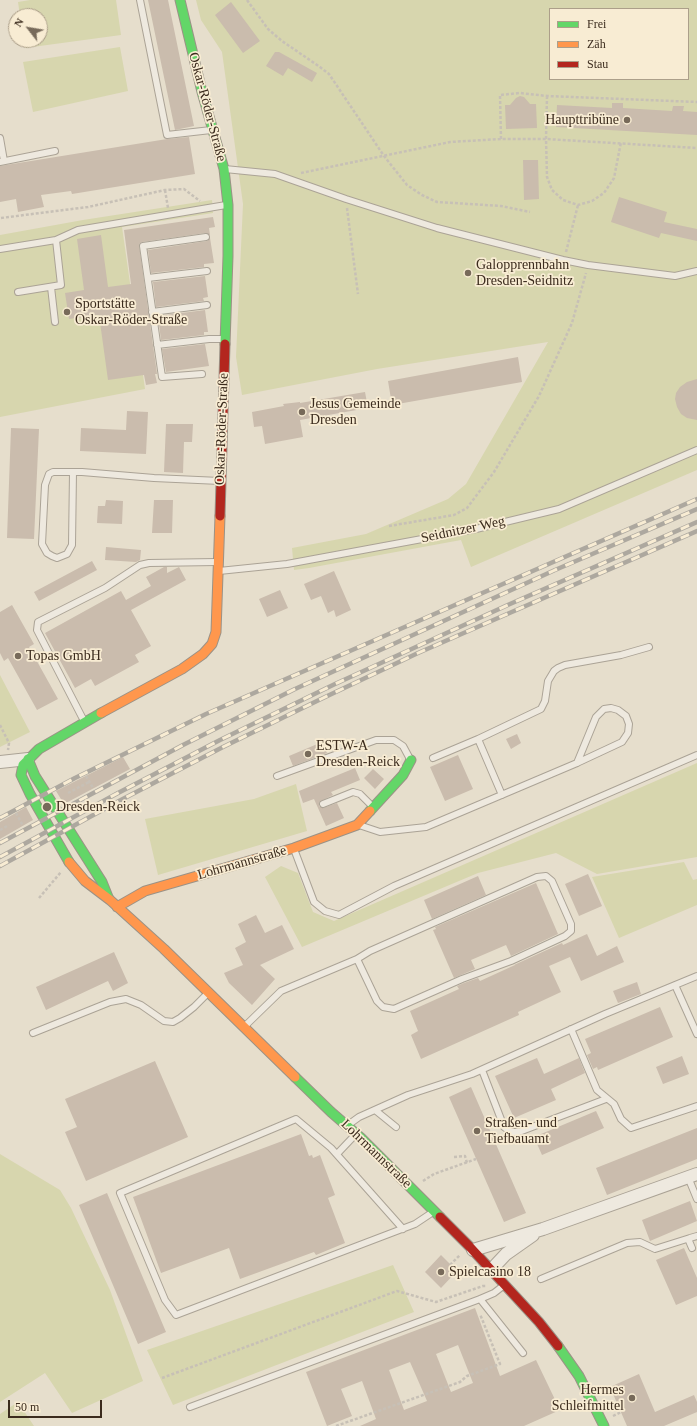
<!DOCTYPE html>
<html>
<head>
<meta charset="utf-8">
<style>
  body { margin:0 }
  #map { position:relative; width:697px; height:1426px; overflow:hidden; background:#e6decc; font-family:"Times New Roman",serif }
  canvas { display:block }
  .legend { position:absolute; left:549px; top:8px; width:140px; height:72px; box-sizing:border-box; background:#f8ecd3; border:1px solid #ac9f8a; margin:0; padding:5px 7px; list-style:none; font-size:12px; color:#3b2b1d }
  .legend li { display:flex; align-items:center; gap:8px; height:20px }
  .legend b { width:20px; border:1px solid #ac9f8a }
  .north { position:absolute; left:8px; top:8px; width:40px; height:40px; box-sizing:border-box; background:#f8ecd3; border:1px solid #ac9f8a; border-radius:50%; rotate:301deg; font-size:11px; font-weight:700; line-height:16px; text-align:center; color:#3b2b1d }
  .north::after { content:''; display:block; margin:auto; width:14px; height:18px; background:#776a5a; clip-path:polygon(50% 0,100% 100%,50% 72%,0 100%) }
  .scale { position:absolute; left:8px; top:1400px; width:94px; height:18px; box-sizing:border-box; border:2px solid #3b2b1d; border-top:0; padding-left:5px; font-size:12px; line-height:14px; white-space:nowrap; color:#3b2b1d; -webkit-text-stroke:3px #f8ecd3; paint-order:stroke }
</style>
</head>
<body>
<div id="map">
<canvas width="697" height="1426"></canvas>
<ul class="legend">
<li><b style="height:5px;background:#63d668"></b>Frei</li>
<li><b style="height:5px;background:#ff974d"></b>Zäh</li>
<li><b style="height:5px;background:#b3261e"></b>Stau</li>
</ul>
<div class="north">N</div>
<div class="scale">50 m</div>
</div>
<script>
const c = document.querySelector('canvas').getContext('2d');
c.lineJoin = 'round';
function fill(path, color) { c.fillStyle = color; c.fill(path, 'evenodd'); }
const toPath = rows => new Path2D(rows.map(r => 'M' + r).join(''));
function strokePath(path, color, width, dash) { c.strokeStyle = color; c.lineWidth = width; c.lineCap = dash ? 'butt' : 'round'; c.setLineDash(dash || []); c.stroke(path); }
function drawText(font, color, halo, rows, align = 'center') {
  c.font = font + ' "Times New Roman",serif'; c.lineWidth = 3.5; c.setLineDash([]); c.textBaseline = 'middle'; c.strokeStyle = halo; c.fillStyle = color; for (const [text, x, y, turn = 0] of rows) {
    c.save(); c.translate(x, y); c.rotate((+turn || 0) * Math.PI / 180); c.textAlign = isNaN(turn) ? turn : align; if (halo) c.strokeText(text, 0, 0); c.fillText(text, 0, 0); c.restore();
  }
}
const green = toPath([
  [30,0,116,0,121,35,25,48,24,40,40,40,40,16,20,16,18,2],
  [196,0,697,0,697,470,471,567,461,540,309,568,294,570,292,548,366,534,448,499,466,484,548,342,377,369,242,395,236,357,243,204,222,52,201,20],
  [550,9,688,9,688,79,550,79],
  [120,47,128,91,33,112,23,62],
  [212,200,213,213,122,227,145,389,0,417,0,235,83,220],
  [0,675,30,732,0,747],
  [697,763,697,857,597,874,556,853,478,873,302,947,265,877,281,866,298,873,313,912,334,921],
  [296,784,307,831,158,875,145,819,254,799],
  [684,862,693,880,697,879,697,905,619,938,592,877],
  [0,1154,60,1190,71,1208,110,1290,143,1381,72,1413,45,1373,0,1402],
  [393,1265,414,1312,173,1405,147,1350],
  [18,1402,34,1426,0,1426,0,1414]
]);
const building = toPath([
  [148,0,168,0,194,126,175,130],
  [231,2,260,41,243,53,215,15],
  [275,52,279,52,317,73,312,82,288,68,283,76,266,66],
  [520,96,524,97,530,104,536,104,537,128,506,129,505,105,510,105,516,98],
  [612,103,623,103,623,108,672,111,673,106,684,106,683,111,697,112,697,135,556,127,557,105,612,108],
  [189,137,195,174,72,194,71,191,41,195,44,207,18,212,16,199,0,202,0,166,167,139],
  [523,160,538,160,539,199,524,200],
  [619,197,667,212,664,222,697,229,697,241,661,233,659,238,611,222],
  [213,217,215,227,209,228,210,235,205,233,142,242,139,244,157,374,155,374,157,383,146,385,144,375,108,380,99,315,69,319,65,293,84,290,77,239,101,235,108,287,131,284,124,230],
  [210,238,214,263,204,264,204,267,151,273,148,250,207,241],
  [205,276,208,297,203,298,204,301,156,307,153,282],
  [205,310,208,332,204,332,204,335,161,340,158,316],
  [205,344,209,366,166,372,162,349],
  [518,357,522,382,392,405,388,381],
  [697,379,697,420,687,418,681,414,677,407,675,399,676,393,680,387,687,382],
  [365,392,368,408,300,420,303,437,265,444,262,426,254,427,252,412,284,406,283,404,300,402,300,403],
  [127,411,148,412,146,454,80,451,81,428,126,430],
  [166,424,193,424,192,442,184,442,183,473,164,472],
  [11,428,39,429,34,539,7,538],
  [106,500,123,501,122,524,97,523,98,506,105,506],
  [154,500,173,500,172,533,152,533],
  [106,547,141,550,140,560,136,562,105,560],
  [92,561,97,570,39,601,34,592],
  [164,567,167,567,167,573,179,567,186,580,131,610,151,646,135,655,139,662,95,686,91,679,75,688,45,633,121,591,126,600,151,586,146,577],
  [334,571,351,610,336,617,334,610,328,613,321,596,311,600,304,584],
  [280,590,288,608,267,617,259,599],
  [12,605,34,644,29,647,58,699,37,710,8,658,4,661,0,653,0,612],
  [517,734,521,743,511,749,506,739],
  [322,742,327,753,293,766,289,756],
  [458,755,473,789,445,801,430,767],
  [123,757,130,769,64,804,56,791],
  [355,768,360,780,331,792,333,795,319,802,319,806,323,808,337,803,344,818,326,826,314,799,303,803,299,791],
  [373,769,384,779,375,789,364,778],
  [26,807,33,820,0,839,0,822],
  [588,874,602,906,579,916,565,884],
  [478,876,486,895,432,919,424,900],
  [536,883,558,934,511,956,506,945,471,960,475,969,454,978,433,930,436,929,435,927],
  [256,915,265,933,282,925,294,949,260,965,275,979,252,1005,229,983,224,973,243,965,235,948,246,942,238,924],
  [587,934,597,956,617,946,624,962,581,981,570,957,549,966,561,992,518,1012,519,1015,421,1059,411,1035,418,1031,410,1011,459,989,457,986,464,983,478,978,480,981,515,965,514,965,562,943,563,945],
  [114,952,128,983,113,991,108,981,46,1010,36,987],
  [637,982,641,994,618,1003,613,991],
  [660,1007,673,1037,598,1070,597,1067,593,1069,587,1055,591,1053,585,1039],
  [682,1056,689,1074,663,1084,656,1067],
  [537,1058,544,1074,579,1058,585,1073,551,1089,556,1100,514,1118,495,1076],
  [155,1061,188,1137,86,1181,65,1132,77,1127,65,1099],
  [471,1087,526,1213,504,1222,449,1097],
  [596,1111,604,1128,542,1155,534,1137],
  [697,1128,697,1159,607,1195,596,1168],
  [301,1134,309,1156,312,1155,313,1158,320,1155,335,1195,328,1198,345,1243,316,1255,314,1252,240,1279,229,1248,161,1273,133,1197],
  [107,1193,166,1332,138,1344,79,1205],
  [690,1201,697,1221,650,1241,642,1220],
  [684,1248,697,1278,697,1296,676,1305,656,1260],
  [441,1255,457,1271,441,1288,425,1272],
  [475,1308,500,1376,536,1360,560,1410,524,1426,360,1426,376,1419,362,1381,341,1389,352,1416,327,1426,306,1372],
  [458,1345,473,1383,451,1392,436,1354],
  [410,1362,427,1401,404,1410,389,1370],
  [639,1374,655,1412,694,1395,697,1402,697,1412,664,1426,627,1426,610,1387]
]);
const path = toPath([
  [247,0,268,29,282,41,320,67,329,74,384,156,407,185,422,195,437,202,501,206,530,212],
  [547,96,546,139,547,177,552,190,563,200,578,205,592,201,604,193,614,178,621,142],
  [501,139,500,95,520,93,547,96,697,102],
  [301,173,450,142,501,139,546,139,697,148],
  [165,190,168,208],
  [347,208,358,294],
  [1,218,88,207,165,190,184,189,200,201],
  [566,252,578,205],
  [389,526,454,515,467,508,494,472,539,396,572,323,586,273],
  [0,725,9,743,8,750],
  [86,776,93,788],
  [68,793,89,782],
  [16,813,23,826],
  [0,830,9,825],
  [39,898,61,872],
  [454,1157,465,1156,467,1163],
  [423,1181,434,1174,476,1159],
  [450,1265,460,1255],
  [162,1378,397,1291,436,1302,483,1286,487,1286],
  [613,1416,621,1412],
  [336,1426,460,1382,467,1376,500,1364,480,1314]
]);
const lane = toPath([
  [140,0,167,135,211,130],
  [0,138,4,161],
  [0,162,55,151],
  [225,169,275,174,346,199,437,228,563,260,588,265,675,276,697,271],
  [0,249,56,240,78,230,226,205],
  [148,278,207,271],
  [51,287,55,322],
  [18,292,61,285,56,240],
  [152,312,207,305],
  [157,345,209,339,225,339],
  [202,374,162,377,143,246,206,237],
  [73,472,72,545,67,554,57,558,52,556,47,553,42,544,45,485,49,474,53,472,82,472,154,478,220,481],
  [219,571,287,564,476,529,559,509,697,450],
  [84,721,37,630,38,622,105,588,140,565,149,563,217,562],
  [433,758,478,739],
  [277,776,376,740,394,740,403,746,410,759],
  [502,795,478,739,541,709,545,701,548,681,554,671,558,668,565,665,621,655,649,647],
  [323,804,353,792,360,794,372,806],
  [359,825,380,832,426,827,577,763,622,742,628,733,629,724,626,716,618,710,611,708,604,709,596,717,577,763],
  [294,849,314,902,325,911,339,915,394,886,697,755],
  [675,985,697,1034],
  [245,1026,281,991,357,959,370,951,537,877,546,876,552,881,571,924,571,931,565,936,511,961,462,979,394,1009,383,1007,377,1001,357,959],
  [571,1029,597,1090,614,1104,621,1119,631,1128,697,1106],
  [33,1033,110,1002,126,999,141,1005,164,1021,173,1022,180,1018,194,1007,208,993],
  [482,1070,504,1127,511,1132,519,1132,606,1099],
  [375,1110,396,1127],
  [348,1125,359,1117,408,1095,472,1074,605,1014,697,976],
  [337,1154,355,1135],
  [688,1177,697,1199],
  [403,1229,331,1148,296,1119,120,1193,165,1300,176,1315,415,1224,433,1212],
  [692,1248,689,1241,690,1238,697,1236],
  [541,1279,627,1243,640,1242,655,1249,690,1238],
  [480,1299,523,1353],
  [190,1407,480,1299,494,1293,503,1286]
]);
const street = toPath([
  [0,762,28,759],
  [473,1250,543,1229,697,1174],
  [491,1270,506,1254,533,1235]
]);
const fast = toPath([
  [180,0,202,92,224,169,228,205,228,256,225,344],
  [28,759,35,776,102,882,108,897],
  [370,811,403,775,411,760],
  [69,862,30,794,21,775,23,765,39,749,101,713],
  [295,1077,331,1112,361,1138,440,1217],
  [558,1346,579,1376,604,1426]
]);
const slow = toPath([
  [101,713,182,669,203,654,212,644,216,632,220,516],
  [69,862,85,881,110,900,164,949,295,1077],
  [117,907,145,891,294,848,357,825,370,811]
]);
const jam = toPath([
  [220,516,225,344],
  [440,1217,469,1246,539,1322,558,1346]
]);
const rail = toPath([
  [0,818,75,778,206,714,697,499],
  [0,843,183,745,295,689,555,570,697,509],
  [0,857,118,793,220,740,335,684,510,604,697,522],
  [0,866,119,801,223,747,321,699,418,653,697,531]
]);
const markers = [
  [627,120,4,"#776a5a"],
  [468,273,4,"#776a5a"],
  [67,312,4,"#776a5a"],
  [302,412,4,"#776a5a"],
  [18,656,4,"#776a5a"],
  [308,754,4,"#776a5a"],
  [47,807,5,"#776a5a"],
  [477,1131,4,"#776a5a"],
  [441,1272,4,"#776a5a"],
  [632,1398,4,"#776a5a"]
];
const streetNames = [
  ["Oskar-Röder-Straße",207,107,75],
  ["Oskar-Röder-Straße",222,429,-88],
  ["Seidnitzer Weg",463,530,-12],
  ["Lohrmannstraße",242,863,-16],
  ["Lohrmannstraße",376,1154,44]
];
const poiNames = [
  ["Haupttribüne",619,120,"right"],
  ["Galopprennbahn",476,265],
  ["Dresden-Seidnitz",476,281],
  ["Sportstätte",75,304],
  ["Oskar-Röder-Straße",75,320],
  ["Jesus Gemeinde",310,404],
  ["Dresden",310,420],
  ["Topas GmbH",26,656],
  ["ESTW-A",316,746],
  ["Dresden-Reick",316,762],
  ["Dresden-Reick",56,807],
  ["Straßen- und",485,1123],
  ["Tiefbauamt",485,1139],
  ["Spielcasino 18",449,1272],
  ["Hermes",624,1390,"right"],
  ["Schleifmittel",624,1406,"right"]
];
fill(green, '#d7d6ae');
fill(building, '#cabcad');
strokePath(lane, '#aba396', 8);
strokePath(street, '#aba396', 14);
strokePath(fast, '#9b9286', 11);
strokePath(slow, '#9b9286', 11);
strokePath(jam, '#9b9286', 11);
strokePath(path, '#c7c0b6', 2.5, [3, 2]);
strokePath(lane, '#eee9df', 6);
strokePath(street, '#eee9df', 12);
strokePath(fast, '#63d668', 9);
strokePath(slow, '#ff974d', 9);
strokePath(jam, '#b3261e', 9);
strokePath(rail, '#ada89f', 4.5);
strokePath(rail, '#f8ecd3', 3, [9]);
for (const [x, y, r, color] of markers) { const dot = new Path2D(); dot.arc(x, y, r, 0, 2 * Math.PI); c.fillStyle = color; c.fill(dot); strokePath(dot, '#f8ecd3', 1.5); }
drawText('14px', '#3b2b1d', '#f8ecd3', streetNames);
drawText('14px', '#3b2b1d', '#f8ecd3', poiNames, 'left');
</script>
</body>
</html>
